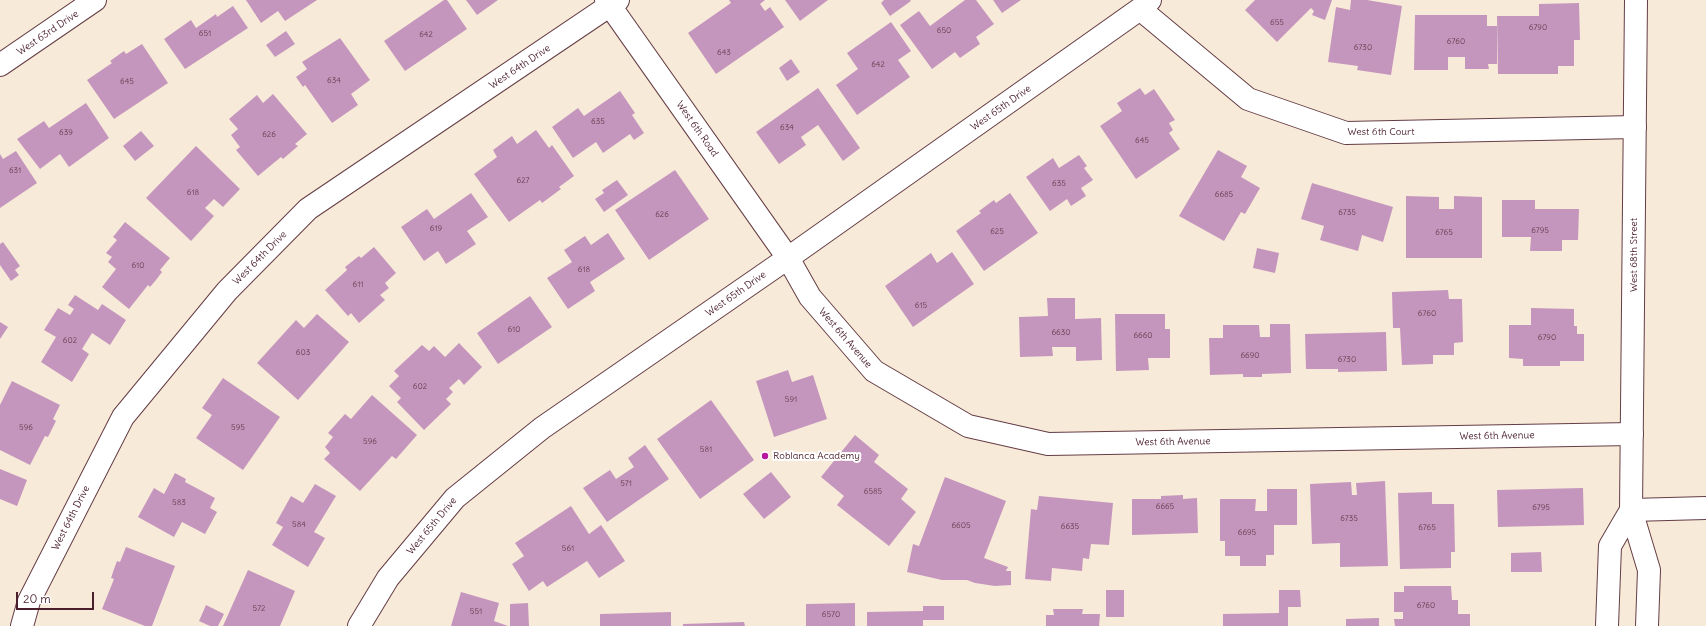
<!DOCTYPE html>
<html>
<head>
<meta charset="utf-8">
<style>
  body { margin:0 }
  #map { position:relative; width:1706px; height:626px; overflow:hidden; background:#f8ead8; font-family:Delius,sans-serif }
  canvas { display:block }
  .scale { position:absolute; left:16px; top:592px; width:78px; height:18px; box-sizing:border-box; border:2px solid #4a1f2b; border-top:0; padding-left:5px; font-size:12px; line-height:14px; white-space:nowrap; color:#4a1f2b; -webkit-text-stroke:3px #fff; paint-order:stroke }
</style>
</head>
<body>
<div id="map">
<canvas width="1706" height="626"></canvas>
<div class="scale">20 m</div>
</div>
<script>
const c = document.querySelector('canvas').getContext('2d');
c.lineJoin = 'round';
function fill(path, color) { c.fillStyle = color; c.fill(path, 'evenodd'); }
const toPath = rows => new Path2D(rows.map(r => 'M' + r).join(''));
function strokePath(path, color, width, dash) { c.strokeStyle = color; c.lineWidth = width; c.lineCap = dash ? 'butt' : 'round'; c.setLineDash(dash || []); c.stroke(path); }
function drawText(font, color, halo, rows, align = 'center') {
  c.font = font + ' Delius,sans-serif'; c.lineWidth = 4; c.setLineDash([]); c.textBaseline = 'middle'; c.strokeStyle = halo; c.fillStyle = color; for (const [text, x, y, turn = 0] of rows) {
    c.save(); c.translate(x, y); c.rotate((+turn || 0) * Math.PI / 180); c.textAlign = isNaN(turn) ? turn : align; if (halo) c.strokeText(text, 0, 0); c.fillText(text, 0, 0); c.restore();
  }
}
const building = toPath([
  [246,0,317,0,285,21,278,11,261,23],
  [444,0,447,0,467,29,405,71,384,41],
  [466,0,498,0,477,15],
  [729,0,765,0,760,4,765,11,770,7,784,27,716,74,688,33,731,3],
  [785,0,828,0,800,21],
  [884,0,910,0,911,1,890,16,881,3],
  [965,0,976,0,994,24,976,37,980,44,960,58,955,52,932,69,900,25,919,11,930,26],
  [993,0,1021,0,1002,13],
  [1255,0,1332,0,1325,20,1312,15,1314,11,1311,8,1277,42,1245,10],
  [1351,0,1367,0,1402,6,1391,75,1357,70,1358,66,1328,62,1336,7,1350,10],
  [1579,3,1580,40,1574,40,1574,66,1558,66,1558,74,1498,74,1497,16,1539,16,1539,4],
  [233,6,248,28,185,69,164,39,191,20,196,28,216,14,217,17],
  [1415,15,1487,15,1487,26,1497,26,1497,64,1488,64,1489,69,1465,69,1465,57,1448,57,1448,70,1414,70],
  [891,22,911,51,898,60,910,77,857,115,836,85,858,69,847,53],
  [286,31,295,44,275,57,266,45],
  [340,38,370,80,351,94,358,105,332,123,305,85,303,87,296,77,307,69,302,62],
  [142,44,168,83,114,119,87,80,112,63,110,61,124,51,126,54],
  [791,59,800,72,787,81,779,68],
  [818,88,860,148,843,161,818,125,801,137,806,145,779,164,756,132],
  [1140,88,1145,95,1154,89,1175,120,1169,123,1173,130,1169,133,1180,149,1136,179,1100,126,1122,111,1117,103],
  [620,91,635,113,632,115,644,133,634,140,630,134,603,153,596,142,573,158,552,127,578,108,584,116],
  [273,94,307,134,295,144,298,146,283,159,281,157,258,176,236,150,240,147,231,135,238,129,229,119,257,95,263,103],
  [86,103,109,138,69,167,60,154,40,169,17,139,44,121,49,128],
  [536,130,549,148,552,145,574,176,559,187,561,189,542,203,540,200,509,222,474,174,497,157,493,150,512,136,517,144],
  [141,131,154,146,135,161,123,146],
  [196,146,240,189,223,207,214,199,205,208,214,216,191,241,146,198],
  [1218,150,1247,166,1241,177,1260,188,1245,214,1241,212,1224,241,1179,216],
  [16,151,37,183,0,208,0,154,3,159],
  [1079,155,1087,166,1084,168,1093,180,1081,188,1086,196,1071,206,1067,199,1050,211,1026,177,1053,158,1059,168],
  [675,170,709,219,649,260,615,210],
  [617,180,628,195,604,212,595,199,604,193,602,190],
  [1312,183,1393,207,1383,242,1362,235,1358,251,1320,240,1324,226,1301,219],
  [471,193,488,217,467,231,476,244,446,264,438,251,424,261,401,227,427,209,434,219],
  [1010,193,1038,233,984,271,956,231,981,213,979,211,994,200,996,203],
  [1406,196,1439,197,1439,209,1454,209,1454,196,1482,197,1482,258,1406,258],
  [1502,200,1535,200,1535,209,1579,209,1578,240,1562,240,1562,251,1530,251,1531,237,1502,237],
  [125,222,170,258,160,270,162,272,156,280,150,287,148,285,129,309,102,287,116,269,108,262,112,257,106,253,117,240,113,237],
  [608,233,625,259,590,282,595,291,568,309,547,278,572,262,564,250,585,236,591,245],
  [3,242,20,266,15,270,19,275,11,281,0,265,0,244],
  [374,247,396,273,385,283,389,288,380,295,385,300,359,323,351,313,348,316,325,290,347,270,345,267,359,256,361,258],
  [1257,248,1279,253,1275,273,1253,268],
  [952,252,974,284,913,327,885,286,931,253,937,263],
  [1448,290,1449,299,1462,299,1463,342,1454,343,1454,355,1433,355,1433,364,1402,365,1400,328,1393,328,1392,292],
  [75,295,98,310,102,304,126,320,110,345,92,333,82,349,89,354,72,382,41,362,56,337,44,330,58,308,70,315,74,309,68,305],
  [530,296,552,327,498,364,477,333],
  [1047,298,1075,298,1075,319,1101,318,1102,360,1076,361,1076,347,1052,347,1053,356,1020,357,1019,317,1048,316],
  [1531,308,1574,309,1574,326,1577,326,1577,334,1584,334,1584,361,1560,361,1560,366,1523,366,1523,359,1509,358,1509,325,1531,325],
  [317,314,349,342,298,400,257,363,296,320,304,328],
  [1115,314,1165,314,1165,329,1170,329,1170,358,1148,358,1149,370,1116,371],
  [0,322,8,327,0,339],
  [1270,324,1290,324,1291,373,1262,374,1262,377,1243,377,1243,374,1210,375,1209,338,1223,338,1223,325,1259,325,1260,337,1270,337],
  [1386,332,1387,371,1338,372,1338,369,1306,369,1305,334],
  [459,343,482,367,464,385,459,379,449,388,453,392,446,399,451,404,424,430,397,402,401,398,389,386,399,376,394,371,422,345,429,351,434,346,445,357],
  [788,370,792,382,813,375,827,419,774,437,756,381],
  [223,378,280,417,243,470,196,438,212,415,202,408],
  [12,381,60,405,53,419,56,421,48,437,45,436,30,465,0,450,0,405],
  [372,395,417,435,396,459,392,456,360,491,324,459,330,453,325,447,333,437,328,433,345,414,351,419],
  [711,400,754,460,700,499,657,439],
  [855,435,879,455,874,462,908,489,901,499,916,512,889,546,837,505,844,496,821,477],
  [645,445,669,479,607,522,583,488,610,470,616,479,634,467,628,458],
  [0,469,27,480,17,506,0,499],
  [771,472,791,497,764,519,743,494],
  [175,473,186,479,185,482,215,498,210,508,217,512,205,534,182,522,174,537,138,517,154,488,164,494],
  [945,477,1006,501,984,558,1008,567,1006,571,1011,571,1011,585,995,586,975,583,967,580,942,580,907,572,913,544,919,546],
  [1385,481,1388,566,1340,567,1340,543,1312,544,1310,484,1351,482,1352,495,1357,495,1356,483],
  [315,484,336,496,314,532,325,538,308,567,272,545,283,527,276,523,291,496,303,503],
  [1583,488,1584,525,1498,527,1497,490],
  [1267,489,1297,489,1297,525,1274,525,1274,555,1266,555,1266,566,1240,566,1240,556,1225,556,1225,541,1220,541,1220,499,1256,499,1255,511,1267,511],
  [1432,492,1432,504,1454,504,1455,552,1451,552,1451,568,1400,569,1398,493],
  [1183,495,1183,499,1197,498,1198,533,1132,535,1132,499,1161,499,1161,496],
  [1039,496,1113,503,1109,545,1091,544,1089,559,1083,558,1082,571,1052,568,1051,581,1025,579,1031,509,1037,510],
  [571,506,589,534,601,525,625,561,599,578,587,561,547,587,543,581,529,591,512,564,524,556,515,543],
  [126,547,175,566,152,626,145,626,102,609,114,579,111,578,114,569,117,561,120,562],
  [1541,552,1542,572,1511,572,1511,553],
  [248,570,295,591,280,626,223,626],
  [1404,586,1451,586,1452,600,1458,600,1458,614,1470,614,1470,626,1395,626,1394,619,1403,619,1403,612,1394,612,1394,592,1404,592],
  [1106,590,1124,590,1124,617,1106,617],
  [1279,590,1300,590,1301,607,1288,607,1288,626,1223,626,1223,614,1279,613],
  [461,592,499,603,494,621,508,626,451,626],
  [528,603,529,626,510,626,510,604],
  [855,603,855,626,806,626,806,604],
  [206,605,224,614,218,626,210,626,199,621],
  [923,606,944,606,944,620,923,620,923,626,867,626,867,612,923,611],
  [1053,609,1083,609,1082,614,1100,614,1099,626,1046,626,1046,615,1054,615],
  [671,612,671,626,600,626,600,614],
  [1379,618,1379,626,1346,626,1346,619],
  [744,622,745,626,683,626,683,624]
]);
const minor = toPath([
  [606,0,788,258,810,297,874,371,968,426,1048,444,1632,434],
  [1140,9,1248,99,1346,133,1635,127],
  [0,65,95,0],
  [1631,510,1706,508],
  [22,626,29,601,123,417,227,291,308,209,618,0],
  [359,626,388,578,455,498,542,428,788,258,1140,9,1150,0]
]);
const major = toPath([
  [1636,0,1631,510,1649,570,1647,626],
  [1607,626,1610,546,1631,510]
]);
const markers = [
  [765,456,4,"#b5179e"]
];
const numberNames = [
  ["655",1277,23],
  ["6790",1538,28],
  ["650",944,31],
  ["651",205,34],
  ["642",426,35],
  ["6760",1456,42],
  ["6730",1363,48],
  ["643",724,53],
  ["642",878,65],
  ["634",334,81],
  ["645",127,82],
  ["635",598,122],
  ["634",787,128],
  ["639",66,133],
  ["626",269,135],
  ["645",1142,141],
  ["631",15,171],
  ["627",523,181],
  ["635",1059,184],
  ["618",193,193],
  ["6685",1224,195],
  ["6735",1347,213],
  ["626",662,215],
  ["619",436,229],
  ["6795",1540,231],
  ["625",997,232],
  ["6765",1444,233],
  ["610",138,266],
  ["618",584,270],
  ["611",358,285],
  ["615",921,306],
  ["6760",1427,314],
  ["610",514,330],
  ["6630",1061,333],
  ["6660",1143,336],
  ["6790",1547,338],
  ["602",70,341],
  ["603",303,353],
  ["6690",1250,356],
  ["6730",1347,360],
  ["602",420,387],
  ["591",791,400],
  ["596",26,428],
  ["595",238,428],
  ["596",370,442],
  ["581",706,450],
  ["571",626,484],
  ["6585",873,492],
  ["583",179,503],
  ["6665",1165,507],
  ["6795",1541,508],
  ["6735",1349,519],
  ["584",299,525],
  ["6605",961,526],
  ["6635",1070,527],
  ["6765",1427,528],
  ["6695",1247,533],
  ["561",568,549],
  ["6760",1426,606],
  ["572",259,609],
  ["551",476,612],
  ["6570",831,615]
];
const streetNames = [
  ["West 63rd Drive",48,33,-34],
  ["West 64th Drive",520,67,-34],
  ["West 65th Drive",1001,108,-35],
  ["West 6th Road",697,129,55],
  ["West 6th Court",1381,132],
  ["West 68th Street",1634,255,-90],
  ["West 64th Drive",260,258,-45],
  ["West 65th Drive",736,294,-35],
  ["West 6th Avenue",845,338,49],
  ["West 6th Avenue",1497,436,-1],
  ["West 6th Avenue",1173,442,-1],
  ["West 64th Drive",71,518,-63],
  ["West 65th Drive",432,526,-50]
];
const poiNames = [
  ["Roblanca Academy",773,456]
];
fill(building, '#c596bd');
strokePath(minor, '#643d45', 24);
strokePath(major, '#643d45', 24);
strokePath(minor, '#fff', 22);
strokePath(major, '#fff', 22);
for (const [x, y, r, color] of markers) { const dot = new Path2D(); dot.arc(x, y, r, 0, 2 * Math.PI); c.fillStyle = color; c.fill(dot); strokePath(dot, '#fff', 1.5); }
drawText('8px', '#693d50', null, numberNames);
drawText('10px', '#4a1f2b', '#fff', streetNames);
drawText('10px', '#4a1f2b', '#fff', poiNames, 'left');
</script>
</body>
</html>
